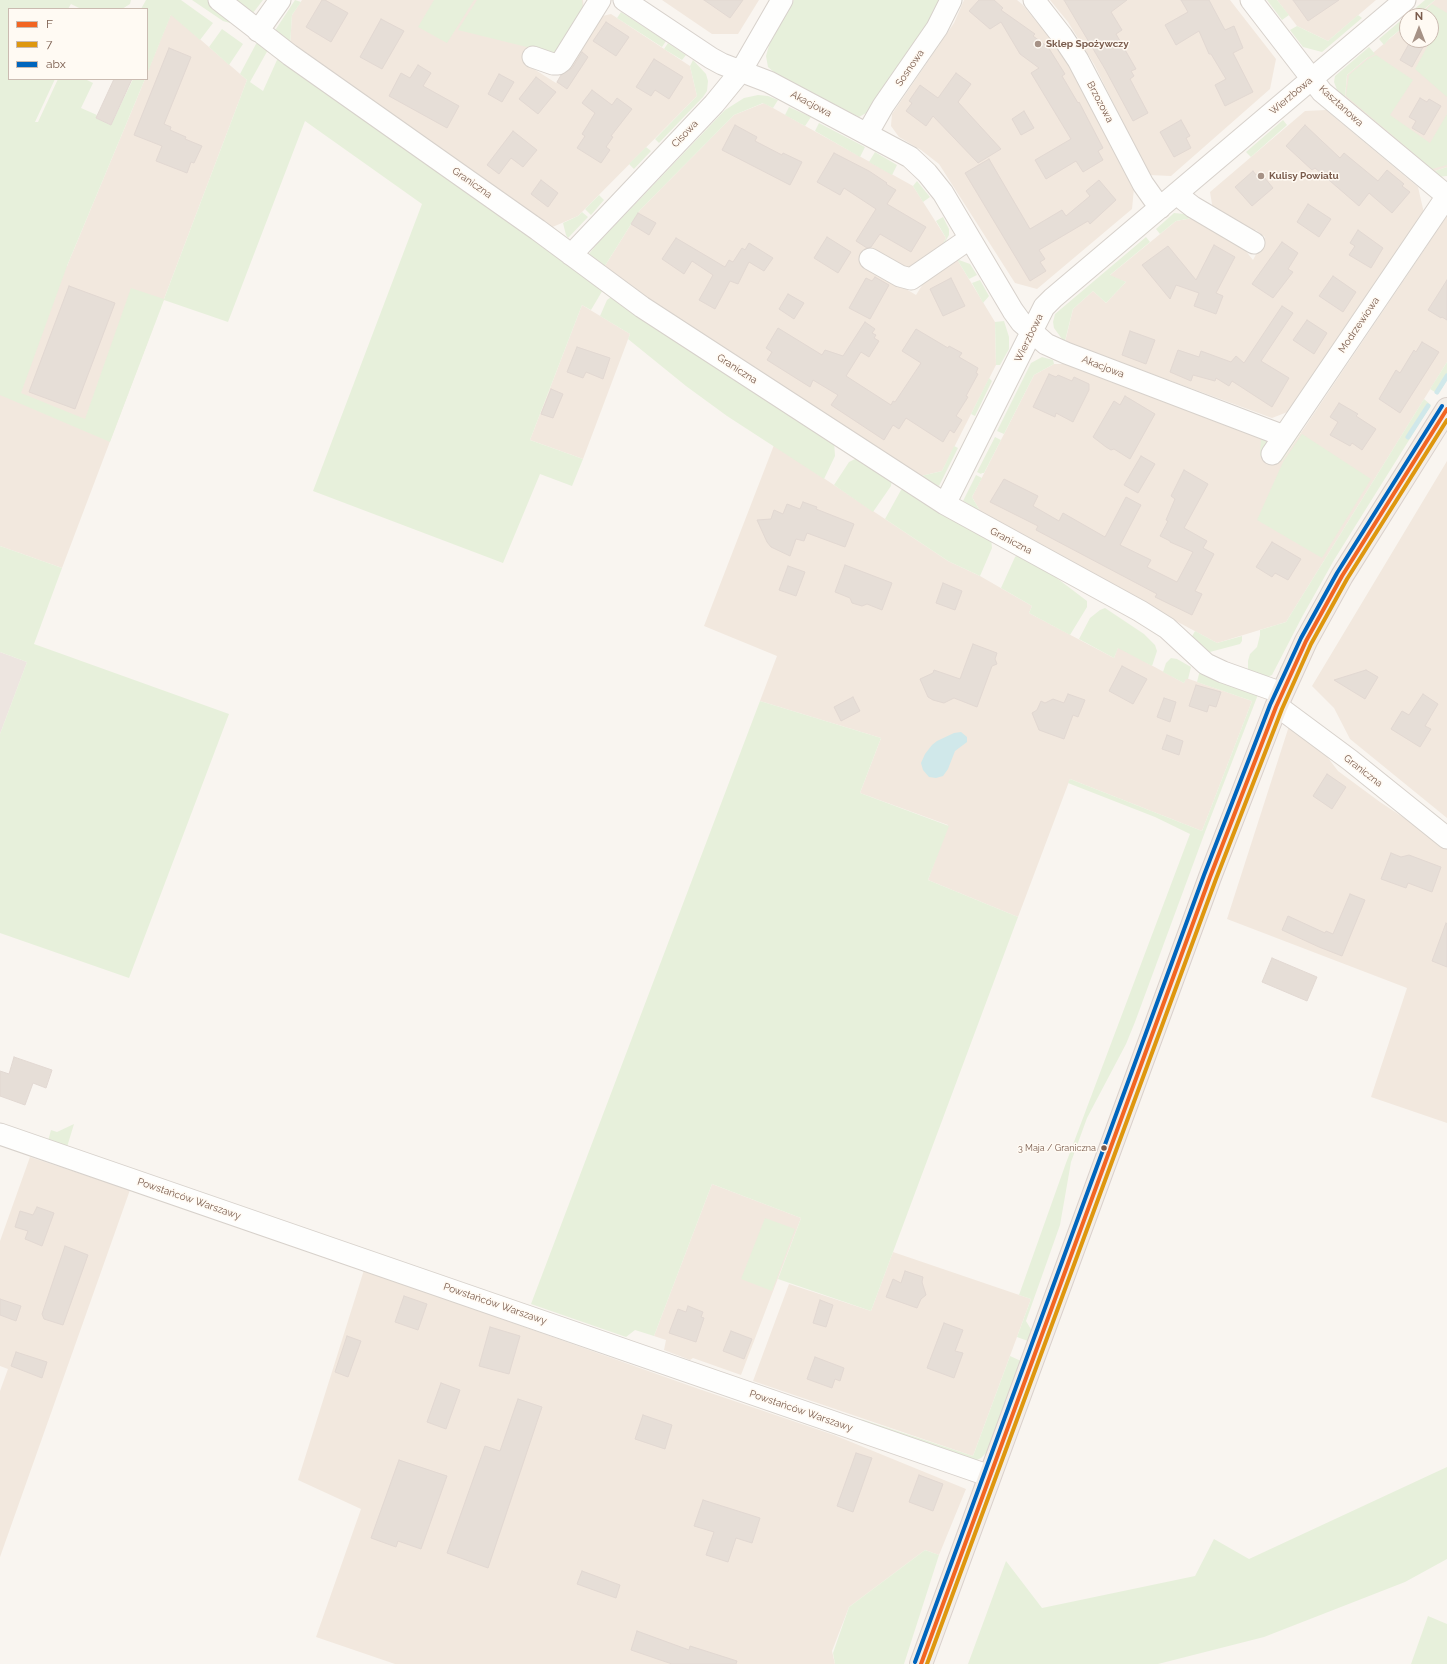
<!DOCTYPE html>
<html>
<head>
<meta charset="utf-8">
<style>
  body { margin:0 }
  #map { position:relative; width:1447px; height:1664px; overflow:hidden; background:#f9f5f0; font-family:Raleway,sans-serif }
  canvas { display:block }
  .legend { position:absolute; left:8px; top:8px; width:140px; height:72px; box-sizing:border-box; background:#fffaf3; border:1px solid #cabbb1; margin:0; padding:5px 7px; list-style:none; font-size:12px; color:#7a5c4d }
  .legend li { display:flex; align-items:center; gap:8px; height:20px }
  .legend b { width:20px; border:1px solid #cabbb1 }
  .north { position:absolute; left:1399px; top:8px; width:40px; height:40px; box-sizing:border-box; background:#fffaf3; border:1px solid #cabbb1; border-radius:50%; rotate:0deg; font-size:11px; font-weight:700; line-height:16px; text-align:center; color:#7a5c4d }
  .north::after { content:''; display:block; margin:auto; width:14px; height:18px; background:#a69286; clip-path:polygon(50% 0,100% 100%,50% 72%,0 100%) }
</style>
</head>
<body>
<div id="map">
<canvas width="1447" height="1664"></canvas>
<ul class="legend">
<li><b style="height:5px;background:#f26522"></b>F</li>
<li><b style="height:5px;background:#de970f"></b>7</li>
<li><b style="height:5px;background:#0065bd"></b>abx</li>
</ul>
<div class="north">N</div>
</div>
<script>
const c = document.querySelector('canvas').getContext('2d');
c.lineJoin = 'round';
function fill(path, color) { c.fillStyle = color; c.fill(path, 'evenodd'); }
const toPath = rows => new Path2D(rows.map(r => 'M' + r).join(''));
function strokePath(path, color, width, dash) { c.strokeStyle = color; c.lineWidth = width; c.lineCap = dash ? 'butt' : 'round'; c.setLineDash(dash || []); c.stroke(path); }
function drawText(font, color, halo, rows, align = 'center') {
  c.font = font + ' Raleway,sans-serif'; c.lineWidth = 3; c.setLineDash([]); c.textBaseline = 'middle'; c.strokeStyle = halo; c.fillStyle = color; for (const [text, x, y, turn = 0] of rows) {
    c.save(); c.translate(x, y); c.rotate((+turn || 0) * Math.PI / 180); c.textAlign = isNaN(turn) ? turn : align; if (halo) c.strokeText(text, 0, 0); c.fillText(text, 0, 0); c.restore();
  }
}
const residential = toPath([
  [302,0,583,0,584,9,526,64,556,83,598,17,611,14,690,66,697,96,578,216,548,229,290,46,292,15],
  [662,0,759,0,738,34,712,34],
  [964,0,1017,0,1023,5,1062,53,1134,188,1132,209,1037,289,1015,283,939,164,921,150,899,137,891,126,892,114,954,23],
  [1050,0,1230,0,1276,59,1270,89,1171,176,1149,175,1094,64,1068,22],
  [1277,0,1376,0,1328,41,1297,26],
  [1435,0,1447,0,1447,167,1432,172,1345,97,1347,75,1407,24,1407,40,1431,40,1431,16,1417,16],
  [171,14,247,80,62,568,0,546,0,243,67,266,145,79,147,79,147,73],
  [764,103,913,186,946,238,940,249,909,271,863,263,916,295,926,279,949,261,958,261,995,322,996,365,942,471,917,477,603,269,640,210,734,115],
  [1326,110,1418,187,1424,213,1290,411,1272,418,1065,342,1073,309,1093,291,1106,303,1126,282,1109,276,1176,221,1192,218,1241,245,1253,260,1265,237,1256,230,1249,231,1213,210,1210,192,1305,111],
  [1447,216,1447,362,1286,622,1217,643,984,518,972,497,1034,375,1054,364,1064,364,1258,436,1282,461],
  [582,305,630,334,583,459,530,440],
  [774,445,948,561,980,576,1032,606,1029,613,1114,658,1118,647,1184,683,1186,678,1252,701,1202,831,1070,779,1018,917,928,880,948,825,860,793,881,738,760,701,777,656,704,626],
  [1447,461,1447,818,1350,739,1334,708,1312,686],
  [1289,726,1316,742,1338,771,1380,802,1430,835,1447,849,1447,1123,1371,1097,1407,988,1227,919],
  [30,1157,130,1190,0,1557,0,1391,8,1369,0,1366,0,1241],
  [712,1184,801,1218,741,1375,693,1358,690,1360,664,1350,666,1340,654,1336],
  [893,1252,1031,1299,973,1456,753,1381,789,1284,871,1311],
  [364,1270,699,1389,834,1435,966,1489,939,1555,925,1550,849,1607,832,1651,835,1664,395,1664,316,1637,361,1509,298,1480]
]);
const industrial = toPath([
  [0,652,27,662,0,734]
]);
const green = toPath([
  [0,0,131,0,130,4,122,9,81,9,71,4,68,9,9,9,9,79,55,79,35,122,38,122,58,79,85,79,93,83,81,108,97,115,96,118,111,125,133,79,145,79,67,266,21,393,85,419,131,288,164,299,247,80,240,74,256,44,260,41,269,48,250,82,263,91,277,60,280,57,604,288,591,310,582,305,530,440,583,459,572,486,540,474,503,563,313,491,422,204,305,121,228,322,164,300,110,442,0,395],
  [146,0,181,0,213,23,200,40,171,15,147,74,147,9,141,9],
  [192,0,209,0,237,25,223,21],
  [227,0,263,0,253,13],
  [295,0,301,2,292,15,290,46,274,32],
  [434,0,474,0,447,43,418,27],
  [477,0,582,0,583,9,555,54,458,30],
  [794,0,940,0,928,25,868,112,859,117,776,74,768,67,766,56,769,45],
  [1267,0,1277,0,1289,15,1282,20],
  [1425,0,1435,0,1416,16,1407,16,1407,24,1390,38,1384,45,1379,39],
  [1432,4,1447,13,1447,97,1415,69,1436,31,1431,28,1431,16,1419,16],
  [621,12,666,41,662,47,617,18],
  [1358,15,1362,18,1322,52,1303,47,1290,30,1297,26,1328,41],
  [222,29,243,44,229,65,209,47],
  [668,43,686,55,682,60,664,49],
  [1369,47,1375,54,1367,58,1347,75,1345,97,1432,172,1447,167,1447,176,1437,177,1430,173,1343,100,1342,96,1337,90,1334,82,1335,76],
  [1376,55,1413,80,1390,115,1430,143,1447,114,1447,165,1432,169,1346,96,1349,75,1368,59],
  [693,60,706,74,708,81,707,91,703,97,659,143,655,139,697,96,690,66],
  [758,95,768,96,778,100,773,108,763,103,734,115,640,210,603,269,599,271,603,264,589,254,596,245,725,110,744,98],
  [789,107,811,117,805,126,785,115],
  [1283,120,1287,125,1251,157,1246,152],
  [819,123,865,147,860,157,815,131],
  [646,147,651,151,634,169,629,164],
  [875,152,897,165,892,175,869,162],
  [917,181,930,197,923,202,913,186],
  [599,195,604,200,591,215,585,209],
  [582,212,588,217,568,238,566,235,563,223,578,216],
  [1174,213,1185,214,1192,218,1176,221,1160,234,1156,229],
  [943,217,949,229,949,235,945,242,948,245,940,249,946,238,936,221],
  [1146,237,1150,242,1110,275,1126,282,1106,303,1093,291,1073,309,1065,341,1062,339,1054,328,1053,322,1055,314],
  [959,260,970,264,977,275,969,279,958,261,949,261],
  [980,280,989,296,983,303,972,283],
  [611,297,834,440,835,456,824,479,727,416,686,386,628,339,630,334,600,316,607,300],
  [1004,321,1009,337,1009,349,1000,365,996,365,995,322],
  [1042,357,1053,360,1054,364,1034,375,1004,434,997,431,1031,363],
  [1447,362,1447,380,1438,394,1430,389],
  [989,378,992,381,975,416,971,414],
  [1424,399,1431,405,1334,560,1302,617,1272,675,1267,677,1248,670,1248,661,1250,654,1257,647,1260,635,1260,630,1286,622],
  [1435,407,1436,409,1291,648,1282,668,1279,670,1342,555],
  [1299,430,1301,432,1282,461,1260,456,1261,440,1258,436,1268,442],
  [1302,434,1371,479,1322,558,1257,520,1283,462],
  [995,437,1001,440,984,473,982,473,981,474,977,472],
  [954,446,958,448,939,486,932,483,929,488,917,477,942,471],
  [861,456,892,479,891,486,873,512,834,485,849,462],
  [976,475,982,478,972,497,984,518,971,507,970,505,963,501],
  [904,489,991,537,992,548,980,576,948,561,885,519,901,490],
  [0,546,62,568,34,644,229,714,129,978,0,933,0,734,27,662,0,652],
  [1018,554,1036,559,1058,579,1087,601,1087,607,1070,635,1029,613,1032,606,1001,588,1015,557],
  [1105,608,1144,634,1155,645,1157,651,1152,666,1118,648,1114,658,1079,639,1090,618,1100,610],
  [1195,631,1217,643,1242,636,1242,641,1240,644,1206,653,1189,642],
  [1171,658,1177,659,1191,667,1188,679,1186,679,1184,683,1163,672,1166,663],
  [1200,670,1259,692,1205,832,1135,1022,1126,1044,1087,1118,1071,1162,1060,1225,1026,1321,1032,1331,1028,1341,1017,1337,1031,1299,1019,1295,1066,1163,1190,834,1155,817,1068,783,1070,779,1202,831,1252,701,1197,682],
  [760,701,881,738,860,793,949,826,928,880,1018,917,871,1311,778,1279,801,1218,712,1184,654,1336,635,1330,626,1337,531,1304],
  [74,1124,67,1147,48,1141,51,1130,57,1132],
  [765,1218,795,1229,772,1291,741,1279],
  [1010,1356,1021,1361,988,1451,981,1458,975,1461,862,1421,861,1419,973,1456],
  [1447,1467,1447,1559,1405,1582,1264,1637,1158,1664,968,1664,1006,1561,1042,1608,1195,1576,1214,1539,1249,1559],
  [925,1550,939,1555,904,1664,835,1664,833,1653,849,1607],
  [1428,1616,1447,1624,1447,1664,1411,1664]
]);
const water = toPath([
  [961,732,967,737,967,742,955,751,948,769,943,776,936,778,929,777,923,770,921,763,925,754,932,745,937,741,954,733]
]);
const stream = toPath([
  [1437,392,1447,376],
  [1408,437,1428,406]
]);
const building = toPath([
  [322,0,325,0,348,13,331,42,306,27,322,0],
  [704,0,743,0,730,18,704,0],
  [979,0,994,0,1003,8,1001,10,1035,34,1033,36,1048,47,1065,74,1062,76,1078,103,1079,102,1103,148,1098,151,1103,160,1083,172,1076,161,1046,179,1035,160,1071,139,1031,73,1039,68,1020,54,1001,22,990,29,969,11,979,0],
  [1064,0,1127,0,1111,12,1122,30,1116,34,1136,69,1131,71,1134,76,1130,79,1148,113,1133,121,1105,69,1064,0],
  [1181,0,1209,0,1225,30,1234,26,1243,48,1233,53,1253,92,1225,106,1215,85,1226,79,1211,54,1209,54,1199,31,1176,45,1165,25,1188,12,1181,0],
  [1293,0,1339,0,1308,21,1293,0],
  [381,19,404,31,382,69,360,57,381,19],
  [606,22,629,37,616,56,593,41,606,22],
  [1411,40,1427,40,1412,67,1400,60,1411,40],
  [169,48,191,57,164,124,171,127,170,130,186,137,185,139,202,146,194,163,191,162,187,173,156,161,162,146,134,135,169,48],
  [582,52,588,57,567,89,557,82,561,75,572,68,582,52],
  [654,59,683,77,669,99,655,90,651,96,636,87,654,59],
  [418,65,431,73,423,86,459,106,447,128,389,96,401,73,410,78,418,65],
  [956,73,971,84,958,102,1001,149,978,163,933,116,926,126,906,111,912,103,909,101,920,85,938,98,956,73],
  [499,74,514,82,502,102,488,94,499,74],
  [536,77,556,92,538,114,519,99,536,77],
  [114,79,132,79,111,125,96,118,114,79],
  [592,90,612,105,617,98,632,109,611,136,613,137,606,147,610,150,601,163,577,148,585,136,582,134,595,113,582,103,592,90],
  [1420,98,1427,102,1429,99,1441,106,1424,135,1412,128,1416,121,1409,117,1420,98],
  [1024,111,1034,128,1021,135,1012,119,1024,111],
  [1181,120,1190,136,1186,138,1191,148,1174,157,1160,132,1181,120],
  [735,125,757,137,755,141,782,155,783,153,802,162,790,185,722,150,735,125],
  [1305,125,1340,158,1344,153,1378,181,1387,170,1404,184,1402,186,1410,192,1392,213,1369,193,1359,206,1315,168,1312,170,1286,146,1305,125],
  [513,131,537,150,523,167,511,158,499,174,487,165,513,131],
  [834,153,869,171,887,183,886,184,896,190,887,204,926,227,911,252,880,234,871,247,867,248,856,241,876,209,844,188,840,195,817,182,834,153],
  [989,159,1030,229,1062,210,1066,216,1090,196,1086,191,1099,180,1116,200,1090,224,1088,221,1039,250,1045,259,1040,262,1046,271,1030,281,965,173,989,159],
  [1253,171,1256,175,1260,172,1273,188,1252,206,1235,187,1253,171],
  [541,180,558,193,548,207,531,194,541,180],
  [1308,204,1331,219,1319,237,1297,222,1308,204],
  [638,213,656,223,649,235,631,224,638,213],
  [1358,230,1383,248,1371,268,1349,255,1355,246,1350,243,1358,230],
  [827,237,851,252,838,273,814,258,827,237],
  [676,238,725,267,729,260,733,262,742,248,745,250,749,243,773,258,764,271,749,262,738,284,730,281,715,309,699,300,713,275,692,261,684,274,662,259,676,238],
  [1282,242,1298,253,1288,269,1293,272,1273,298,1252,284,1282,242],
  [1214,245,1235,257,1216,293,1223,296,1216,314,1194,306,1199,293,1176,285,1170,299,1142,265,1168,246,1196,280,1214,245],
  [1333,276,1356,292,1343,312,1319,296,1333,276],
  [875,277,889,285,870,319,849,308,866,278,872,281,875,277],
  [951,278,965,306,943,316,930,289,951,278],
  [1447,280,1447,320,1442,317,1441,318,1428,310,1447,280],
  [69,286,115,303,75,409,29,392,69,286],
  [788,294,804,303,794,319,779,309,788,294],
  [1282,306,1293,313,1261,361,1289,378,1272,407,1232,381,1229,386,1216,378,1215,381,1193,375,1191,381,1170,372,1178,350,1199,357,1201,351,1231,362,1236,356,1244,363,1282,306],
  [1307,320,1327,333,1314,354,1293,340,1307,320],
  [865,322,875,329,872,333,876,335,874,338,879,341,869,357,861,352,846,376,891,405,893,401,895,402,921,363,902,351,916,329,948,348,949,346,962,353,959,357,978,368,976,373,978,374,966,396,968,397,956,416,962,420,954,433,950,430,943,442,906,418,899,429,893,425,884,440,831,405,838,395,813,380,810,387,767,360,772,352,766,348,778,328,822,355,825,350,843,356,865,322],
  [1130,331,1155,340,1146,364,1122,355,1130,331],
  [1422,342,1439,352,1400,413,1379,399,1396,370,1400,373,1414,350,1416,352,1422,342],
  [577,347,610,358,603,379,586,372,583,378,567,372,577,347],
  [1049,374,1056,377,1058,375,1072,381,1074,377,1089,384,1089,390,1073,422,1056,413,1055,417,1033,407,1049,374],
  [551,389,563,394,553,418,541,414,551,389],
  [1125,396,1155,414,1130,459,1114,449,1111,450,1106,447,1093,437,1114,401,1120,405,1125,396],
  [1339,403,1358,414,1356,416,1376,429,1362,450,1352,443,1350,446,1330,435,1338,422,1330,417,1339,403],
  [1141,456,1155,464,1138,493,1124,485,1141,456],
  [1184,470,1208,484,1184,528,1207,541,1203,548,1214,554,1195,591,1202,594,1192,615,1155,597,1157,594,1036,530,1038,526,990,502,1004,479,1038,496,1033,506,1059,521,1063,513,1105,537,1126,497,1141,505,1120,545,1151,560,1147,567,1177,582,1193,552,1170,542,1170,541,1160,536,1168,521,1166,520,1175,499,1171,496,1184,470],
  [803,502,817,507,816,509,854,524,845,547,807,533,804,541,796,539,790,556,771,547,767,542,757,520,771,519,774,510,783,514,787,504,800,509,803,502],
  [1272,542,1301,559,1288,580,1275,573,1272,577,1256,567,1272,542],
  [845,565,892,583,882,610,867,604,862,606,852,603,850,598,835,592,845,565],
  [788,566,805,572,796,596,779,590,788,566],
  [943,583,962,591,955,610,936,603,943,583],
  [973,644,997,653,995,659,997,664,992,666,977,707,954,698,944,703,933,700,928,697,920,679,933,673,934,670,960,679,973,644],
  [1122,666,1147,679,1133,704,1109,691,1122,666],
  [1366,670,1378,677,1365,699,1334,680,1366,670],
  [1196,685,1221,692,1216,707,1209,705,1207,712,1189,706,1196,685],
  [1068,694,1085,700,1078,717,1073,715,1064,739,1039,730,1032,713,1037,710,1041,701,1045,703,1053,699,1064,703,1068,694],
  [1423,694,1438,704,1425,726,1431,729,1420,747,1391,729,1402,711,1409,715,1423,694],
  [853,697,860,711,841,721,834,707,853,697],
  [1164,698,1176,702,1170,722,1157,717,1164,698],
  [1167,735,1183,741,1179,755,1162,749,1167,735],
  [1327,774,1346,787,1332,809,1313,796,1327,774],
  [1391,853,1401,857,1409,855,1441,867,1432,892,1408,883,1406,888,1381,879,1391,853],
  [1350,894,1365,900,1342,956,1319,947,1282,930,1288,916,1325,933,1326,931,1333,934,1350,894],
  [1446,923,1447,924,1447,967,1432,961,1446,923],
  [1272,958,1317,977,1307,1001,1262,982,1272,958],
  [14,1057,52,1070,46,1088,33,1083,25,1105,0,1096,0,1071,9,1074,14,1057],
  [37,1207,54,1213,42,1246,25,1239,28,1231,15,1227,20,1211,33,1215,37,1207],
  [65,1246,88,1255,63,1325,44,1319,42,1314,65,1246],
  [905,1271,923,1277,922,1282,926,1295,921,1299,917,1308,886,1297,893,1279,901,1283,905,1271],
  [404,1296,427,1304,418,1330,395,1322,404,1296],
  [0,1299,21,1306,16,1321,0,1315,0,1299],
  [820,1300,833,1305,826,1327,813,1323,820,1300],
  [688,1306,703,1312,701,1317,704,1318,696,1342,669,1333,678,1309,686,1312,688,1306],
  [944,1323,963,1330,955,1351,963,1353,954,1378,927,1368,944,1323],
  [490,1327,520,1336,509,1374,479,1366,490,1327],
  [731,1331,752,1339,744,1359,723,1351,731,1331],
  [347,1336,361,1341,348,1377,335,1372,347,1336],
  [16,1352,47,1362,42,1378,11,1366,16,1352],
  [815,1357,844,1368,840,1381,835,1379,832,1388,807,1379,815,1357],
  [441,1383,460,1390,446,1429,427,1422,441,1383],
  [518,1399,542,1407,488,1568,447,1553,485,1446,500,1451,518,1399],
  [643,1415,672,1425,665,1449,635,1439,643,1415],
  [856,1453,872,1458,853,1512,837,1506,856,1453],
  [399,1460,447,1476,421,1549,398,1541,396,1547,371,1538,399,1460],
  [919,1475,943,1484,933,1511,909,1502,919,1475],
  [703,1500,760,1518,752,1543,736,1538,728,1562,706,1555,714,1532,694,1526,703,1500],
  [582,1571,620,1585,616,1598,577,1584,582,1571],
  [637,1631,689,1650,690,1646,737,1661,736,1664,672,1664,631,1650,637,1631]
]);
const minor = toPath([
  [219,0,290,55,538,230,642,307,945,504,1140,611,1167,628,1206,664,1223,672,1282,693],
  [624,0,711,58,722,64,769,82,910,157,927,173,943,193,1013,311,1021,322,1046,344,1066,353,1284,436],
  [1034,0,1062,36,1078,60,1143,184,1160,208],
  [1251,0,1322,92,1447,196],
  [258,31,280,0],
  [533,57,553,64,558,64,562,61,600,0],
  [867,134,883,106,937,28,951,0],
  [1178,193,1184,200,1193,207,1254,243],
  [571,255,714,104,741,71,782,0],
  [870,259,900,276,911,279,969,239],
  [1272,454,1447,196],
  [945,504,1044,307,1053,298,1405,0],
  [1276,707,1284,711,1350,760,1447,838],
  [0,1134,990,1476]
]);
const major = toPath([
  [921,1664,1210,877,1276,707,1306,641,1342,576,1447,409]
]);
const bus1 = toPath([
  [921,1664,1210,877,1276,707,1306,641,1342,576,1447,409]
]);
const bus2 = toPath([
  [927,1664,1216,879,1282,709,1311,644,1347,579,1447,420]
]);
const bus3 = toPath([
  [915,1662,1204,875,1270,705,1301,638,1337,573,1442,406]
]);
const markers = [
  [1038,44,4,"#a69286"],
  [1261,176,4,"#a69286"],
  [1104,1148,3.5,"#7a5c4d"]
];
const busNames = [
  ["3 Maja / Graniczna",1096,1148]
];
const poiNames = [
  ["Sklep Spożywczy",1046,44],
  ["Kulisy Powiatu",1269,176]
];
const streetNames = [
  ["Sosnowa",910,68,-55],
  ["Wierzbowa",1291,96,-40],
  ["Brzozowa",1100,102,62],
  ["Akacjowa",811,104,28],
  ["Kasztanowa",1341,106,42],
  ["Cisowa",685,134,-46],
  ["Graniczna",472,183,35],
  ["Modrzewiowa",1359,325,-56],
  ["Wierzbowa",1029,338,-64],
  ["Akacjowa",1103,367,21],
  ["Graniczna",737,369,33],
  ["Graniczna",1011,541,28],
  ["Graniczna",1363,771,38],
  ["Powstańców Warszawy",189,1199,19],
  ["Powstańców Warszawy",495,1304,19],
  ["Powstańców Warszawy",801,1411,19]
];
fill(residential, '#f2e8de');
fill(industrial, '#ede5e0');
fill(green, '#e7f0db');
fill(water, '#d0e8ea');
strokePath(stream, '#d0e8ea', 5);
fill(building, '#e6ded7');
strokePath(building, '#e2d8d2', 1);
strokePath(minor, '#d7d1cb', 23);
strokePath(major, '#dad1cc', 24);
strokePath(minor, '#fefefd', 21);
strokePath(major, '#f3eee8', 22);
strokePath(bus1, '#f26522', 4);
strokePath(bus2, '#de970f', 4);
strokePath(bus3, '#0065bd', 4);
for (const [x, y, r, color] of markers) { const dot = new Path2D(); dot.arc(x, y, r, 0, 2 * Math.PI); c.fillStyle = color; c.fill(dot); strokePath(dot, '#fffaf3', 1.5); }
drawText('9px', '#7a5c4d', '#fffaf3', busNames, 'right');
drawText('bold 10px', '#7a5c4d', '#fffaf3', poiNames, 'left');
drawText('10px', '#7a5c4d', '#fffaf3', streetNames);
</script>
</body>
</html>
